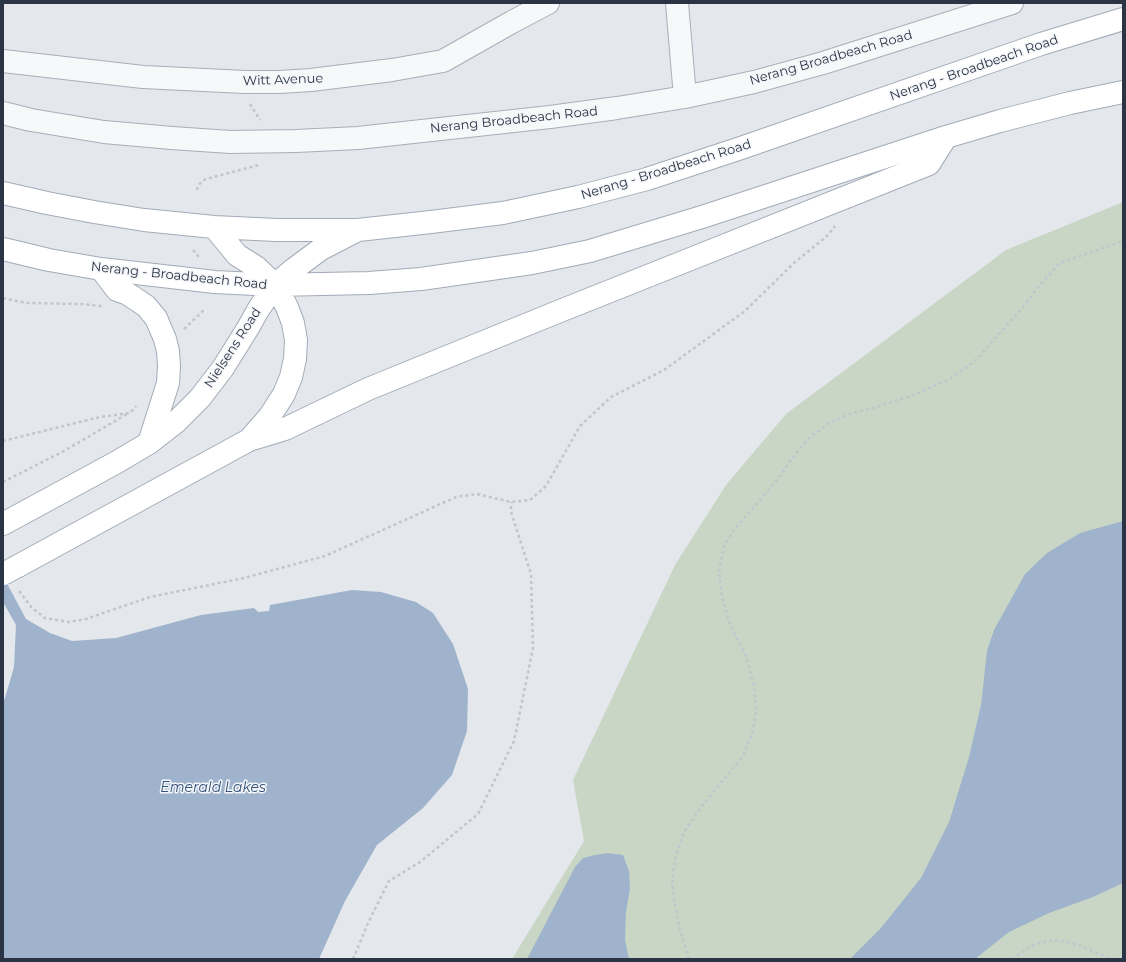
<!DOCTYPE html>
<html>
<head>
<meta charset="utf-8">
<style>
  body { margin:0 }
  #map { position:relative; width:1126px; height:962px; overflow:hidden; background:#e4e7ec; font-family:Montserrat,sans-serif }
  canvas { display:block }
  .frame { position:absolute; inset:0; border:4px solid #2b3445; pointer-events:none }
</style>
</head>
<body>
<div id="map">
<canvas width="1126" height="962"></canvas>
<div class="frame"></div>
</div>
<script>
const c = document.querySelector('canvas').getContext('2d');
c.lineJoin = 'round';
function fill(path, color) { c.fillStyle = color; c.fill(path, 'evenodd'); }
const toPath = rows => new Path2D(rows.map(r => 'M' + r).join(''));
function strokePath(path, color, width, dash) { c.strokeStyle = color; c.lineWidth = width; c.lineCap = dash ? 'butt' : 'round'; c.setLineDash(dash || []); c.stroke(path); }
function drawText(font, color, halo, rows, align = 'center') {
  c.font = font + ' Montserrat,sans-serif'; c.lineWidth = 3; c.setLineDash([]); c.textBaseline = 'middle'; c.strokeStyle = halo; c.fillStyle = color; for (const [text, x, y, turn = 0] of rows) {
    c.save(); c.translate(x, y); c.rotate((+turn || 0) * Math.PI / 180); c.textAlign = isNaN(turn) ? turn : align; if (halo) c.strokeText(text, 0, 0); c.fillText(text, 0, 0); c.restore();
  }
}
const green = toPath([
  [1123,202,1123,959,512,959,584,841,573,780,675,565,726,485,786,414,1006,250]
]);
const water = toPath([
  [1123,521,1123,883,1093,897,1049,913,1009,932,975,959,850,959,880,929,921,878,949,822,969,757,981,705,987,651,994,630,1025,574,1047,553,1080,533],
  [3,576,26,619,50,633,72,641,116,638,201,615,254,608,258,612,269,611,270,605,352,590,381,592,416,602,433,613,453,644,468,689,467,731,452,775,423,808,377,845,345,901,319,959,3,959,3,702,5,698,14,667,16,625,3,602],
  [608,853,623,855,629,871,630,889,626,912,625,940,629,959,527,959,575,867,583,858,595,855]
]);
const path = toPath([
  [250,104,260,120],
  [197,190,198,186,202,181,206,179,259,165],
  [193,250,199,257],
  [3,298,26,303,80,304,102,306],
  [184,329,204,310],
  [3,441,100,417,130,413,136,406],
  [3,482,64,451,127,414],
  [19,591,32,608,45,618,68,622,86,619,150,597,244,578,325,556,456,497,477,494,511,502,530,500,546,486,580,426,611,397,664,370,745,311,795,262,826,237,835,226],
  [353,959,368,923,389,881,420,862,478,814,514,741,533,648,531,574,511,512,511,502],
  [689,959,680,930,674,900,672,879,676,855,684,832,702,806,743,756,752,734,756,713,754,685,745,654,730,625,722,597,719,570,724,546,734,530,778,479,790,461,808,439,829,423,852,413,873,408,911,396,950,379,976,360,1024,306,1038,287,1060,263,1123,241],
  [1012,959,1035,944,1054,940,1076,944,1102,955,1109,959]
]);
const minor = toPath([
  [677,3,685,97],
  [3,61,143,77,245,82,279,82,311,80,392,70,443,61,512,22,548,3],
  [3,113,31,120,104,132,172,138,230,142,296,141,358,138,550,117,617,108,685,97,754,82,823,63,1012,3]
]);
const major = toPath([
  [3,193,47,203,94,212,144,220,214,227,276,230,358,230,431,222,503,213,578,197,647,179,741,148,1041,44,1123,19],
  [214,227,237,255,256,267,275,285,287,307,293,323,296,340,295,359,291,377,284,394,270,416,249,440],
  [3,249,49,260,101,269,215,282,275,285,369,283,421,279,532,263,590,251,702,217,946,137,1000,121,1070,103,1123,92],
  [101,269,117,290,128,294,146,306,156,318,165,339,168,351,169,366,168,383,149,443],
  [3,524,117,462,149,443,176,422,200,398,223,368,248,328,258,310,275,285,294,269,321,249,354,232],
  [18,566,249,440,285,429,368,389,560,311,929,164,946,137]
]);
const majorBridge = toPath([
  [3,574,18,566]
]);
const streetNames = [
  ["Nerang Broadbeach Road",831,58,-16],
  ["Nerang - Broadbeach Road",974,68,-19],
  ["Witt Avenue",283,80,-2],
  ["Nerang Broadbeach Road",514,120,-6],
  ["Nerang - Broadbeach Road",666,170,-17],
  ["Nerang - Broadbeach Road",179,276,6],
  ["Nielsens Road",233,348,-57]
];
const waterNames = [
  ["Emerald Lakes",213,788]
];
fill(green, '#c9d6c5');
fill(water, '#9fb4cc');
strokePath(minor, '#a9aeb7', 24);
strokePath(major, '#a3abb8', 24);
strokePath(path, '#c2c5cb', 2.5, [3, 3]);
strokePath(minor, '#f7f8fa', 22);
strokePath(major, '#fff', 22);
strokePath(majorBridge, '#a3abb8', 24, []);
strokePath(majorBridge, '#fff', 22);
drawText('13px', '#2b3445', '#f4f6f9', streetNames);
drawText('italic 14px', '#34527a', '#f4f6f9', waterNames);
</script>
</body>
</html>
